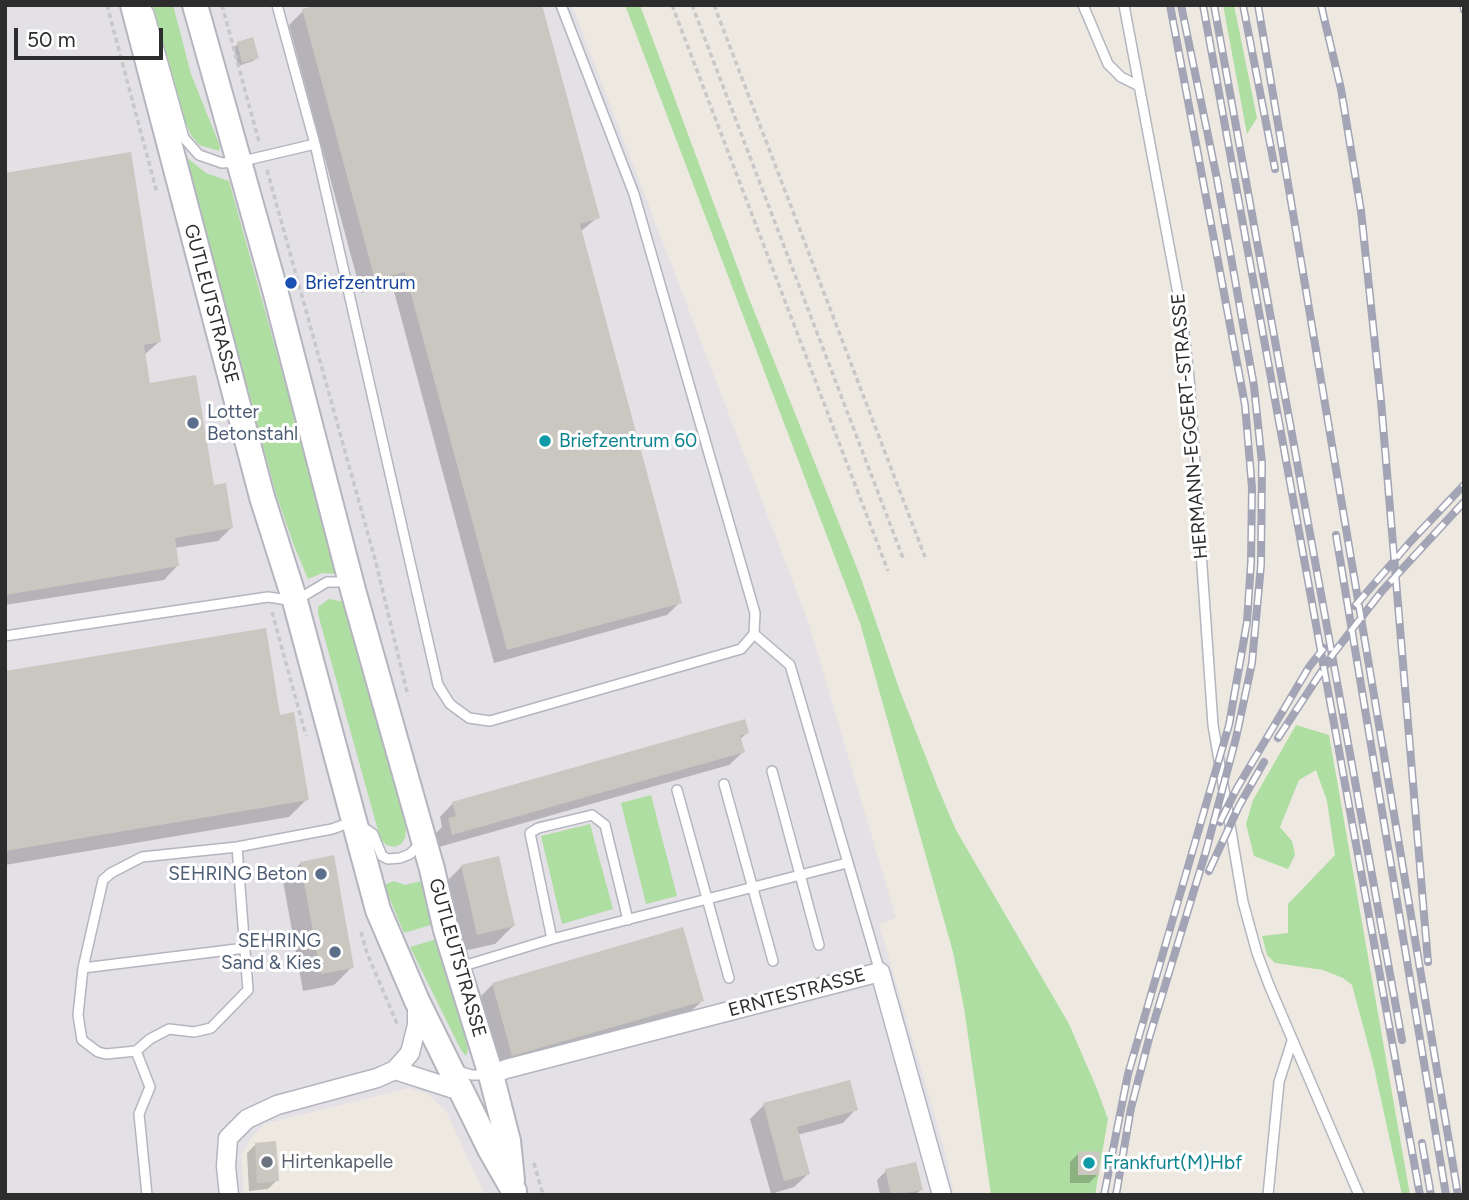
<!DOCTYPE html>
<html>
<head>
<meta charset="utf-8">
<style>
  body { margin:0 }
  #map { position:relative; width:1469px; height:1200px; overflow:hidden; background:#ede9e1; font-family:Figtree,sans-serif }
  canvas { display:block }
  .frame { position:absolute; inset:0; border:7px solid #2d2d2d; pointer-events:none }
  .scale { position:absolute; left:14px; top:28px; width:149px; height:32px; box-sizing:border-box; border:4px solid #2d2d2d; border-top:0; padding-left:9px; font-size:21px; line-height:24px; white-space:nowrap; color:#2d2d2d; -webkit-text-stroke:5px #fff; paint-order:stroke }
</style>
</head>
<body>
<div id="map">
<canvas width="1469" height="1200"></canvas>
<div class="frame"></div>
<div class="scale">50 m</div>
</div>
<script>
const c = document.querySelector('canvas').getContext('2d');
c.lineJoin = 'round';
function fill(path, color) { c.fillStyle = color; c.fill(path, 'evenodd'); }
const toPath = rows => new Path2D(rows.map(r => 'M' + r).join(''));
function strokePath(path, color, width, dash) { c.strokeStyle = color; c.lineWidth = width; c.lineCap = dash ? 'butt' : 'round'; c.setLineDash(dash || []); c.stroke(path); }
function drawText(font, color, halo, rows, align = 'center') {
  c.font = font + ' Figtree,sans-serif'; c.lineWidth = 6; c.setLineDash([]); c.textBaseline = 'middle'; c.strokeStyle = halo; c.fillStyle = color; for (const [text, x, y, turn = 0] of rows) {
    c.save(); c.translate(x, y); c.rotate((+turn || 0) * Math.PI / 180); c.textAlign = isNaN(turn) ? turn : align; if (halo) c.strokeText(text, 0, 0); c.fillText(text, 0, 0); c.restore();
  }
}
const industrial = toPath([
  [5,5,572,5,808,621,896,918,879,924,945,1151,954,1195,485,1195,446,1111,428,1094,408,1088,264,1124,250,1139,241,1156,244,1195,5,1195]
]);
const green = toPath([
  [153,5,173,5,191,74,220,146,219,151,199,145,191,135,184,119],
  [625,5,640,5,750,301,859,573,900,691,938,788,956,830,1069,1024,1097,1089,1108,1119,1095,1195,991,1195,964,1008,953,952,860,623],
  [1223,5,1234,5,1257,118,1247,134],
  [186,157,206,173,229,181,338,574,323,573,308,579,293,543,276,494],
  [329,599,345,602,407,821,405,838,401,844,395,847,386,845,380,838,318,614,318,607],
  [1296,725,1329,735,1410,1195,1402,1195,1373,1063,1352,985,1343,978,1323,970,1275,963,1267,955,1262,936,1288,933,1288,904,1335,855,1327,801,1316,770,1299,780,1280,827,1292,841,1295,855,1288,869,1254,856,1246,824,1253,800],
  [651,795,677,896,646,904,621,803],
  [590,824,613,909,562,924,541,836],
  [394,881,405,885,422,881,434,924,404,933,384,885],
  [440,938,468,1050,466,1056,461,1050,410,947]
]);
const shadow = toPath([
  [310,5,540,5,598,217,580,232,680,602,667,615,494,663,392,284,361,293,289,25,303,11,311,9],
  [238,44,257,58,253,61,238,66,234,48],
  [5,175,160,341,144,355,148,385,213,487,232,527,218,541,174,548,177,566,164,580,5,605],
  [5,673,278,717,307,799,289,817,5,865],
  [747,733,739,740,743,752,729,765,439,847,435,834,442,827,440,817,453,803],
  [301,863,352,967,334,985,303,991,283,881],
  [462,866,513,926,495,944,459,952,444,884],
  [493,984,702,1001,690,1012,501,1066,481,996],
  [764,1105,856,1109,843,1123,797,1135,808,1174,794,1187,771,1194,750,1119],
  [255,1145,277,1180,268,1189,249,1191,247,1153],
  [1079,1153,1098,1174,1089,1183,1070,1183,1070,1162],
  [886,1171,921,1189,916,1195,880,1195,877,1180]
]);
const building = toPath([
  [317,5,542,5,600,218,580,224,682,603,507,650,405,272,375,280,302,9],
  [253,37,259,58,242,63,237,42],
  [131,152,161,342,144,345,150,383,196,375,214,485,226,483,233,528,175,538,179,566,5,595,5,173],
  [266,628,280,715,294,712,309,800,5,851,5,671],
  [745,719,749,733,740,736,745,752,452,835,448,818,456,816,452,802],
  [334,855,354,968,321,974,300,862],
  [499,856,515,926,477,935,461,865],
  [683,927,704,1001,512,1056,492,983],
  [850,1080,858,1110,797,1127,810,1174,784,1181,763,1103],
  [276,1141,279,1181,257,1183,255,1143],
  [1078,1151,1100,1152,1099,1175,1078,1175],
  [916,1162,923,1190,891,1195,885,1169]
]);
const path = toPath([
  [107,5,157,193],
  [222,5,259,142],
  [672,5,888,571],
  [692,5,903,558],
  [714,5,925,557],
  [267,170,376,563,408,696],
  [272,612,306,736],
  [361,932,367,953,398,1026],
  [534,1163,543,1195]
]);
const lane = toPath([
  [144,5,149,13,184,138,199,155,222,163,239,162,315,144],
  [277,5,315,144,438,685,450,704,469,718,490,721,741,649,754,634,755,613,634,194,561,5],
  [1083,5,1108,64,1121,77,1139,86],
  [1124,5,1182,315,1189,378,1213,725,1243,902,1257,953,1269,985,1359,1195],
  [754,634,790,665,880,972],
  [5,636,268,597,295,601,327,582,341,582,349,587],
  [772,771,819,945],
  [724,784,773,961],
  [677,790,729,978],
  [237,847,248,990,211,1028,194,1032,169,1029,150,1039,136,1051,106,1054,98,1052,82,1040,78,1015,83,968,103,880,111,873,142,857,237,847,332,829,354,821,373,834,382,856,388,859,400,858,410,854,422,842],
  [552,939,530,833,538,828,592,815,605,825,628,920],
  [460,967,552,939,847,863],
  [83,968,245,948],
  [136,1051,150,1087,139,1114,147,1195],
  [455,1070,472,1075,489,1075],
  [1268,1195,1279,1082,1292,1041]
]);
const street = toPath([
  [395,1070,463,1092],
  [491,1075,506,1069,880,972,942,1195],
  [229,1195,226,1166,228,1138,247,1119,277,1105,377,1078,395,1070,410,1053,417,1025,417,1005]
]);
const secondary = toPath([
  [133,5,262,497,295,601,378,910,417,1001,490,1149,514,1191],
  [195,5,275,290,353,590,432,869,446,930,491,1075,508,1141,512,1180]
]);
const rail = toPath([
  [1203,5,1420,1195],
  [1214,5,1402,1040],
  [1243,5,1275,169],
  [1258,5,1458,1195],
  [1321,5,1341,89,1361,211,1381,401,1428,962],
  [1463,5,1464,10],
  [1336,535,1446,1195],
  [1355,606,1411,541,1464,485],
  [1278,738,1333,654,1382,591,1464,502],
  [1220,822,1237,788,1309,667,1324,648],
  [1209,871,1239,806,1264,762],
  [1422,1143,1431,1195],
  [1104,1195,1128,1074,1229,725,1247,622,1251,562,1252,488,1245,405,1170,5],
  [1116,1195,1131,1108,1150,1035,1206,851,1236,738,1252,663,1261,565,1262,463,1254,386,1217,179,1181,5]
]);
const markers = [
  [291,283,7,"#1a4fb4"],
  [193,423,7,"#5c6f8a"],
  [545,441,7,"#0f9aa8"],
  [321,874,7,"#5c6f8a"],
  [335,952,7,"#5c6f8a"],
  [267,1162,7,"#6b7280"],
  [1089,1163,7,"#0f9aa8"]
];
const transitNames = [
  ["Briefzentrum",305,283]
];
const streetNames = [
  ["GUTLEUTSTRASSE",211,304,75],
  ["HERMANN-EGGERT-STRASSE",1190,426,-95],
  ["GUTLEUTSTRASSE",457,958,74],
  ["ERNTESTRASSE",797,993,-15]
];
const serviceNames = [
  ["Lotter",207,412,"left"],
  ["Betonstahl",207,434,"left"],
  ["SEHRING Beton",307,874],
  ["SEHRING",321,941],
  ["Sand & Kies",321,963]
];
const cultureNames = [
  ["Briefzentrum 60",559,441],
  ["Frankfurt(M)Hbf",1103,1163]
];
const worshipNames = [
  ["Hirtenkapelle",281,1162]
];
fill(industrial, '#e3e0e6');
fill(green, '#afdea2');
fill(shadow, '#0003');
fill(building, '#c9c7bf');
strokePath(lane, '#b4b5bf', 12);
strokePath(street, '#b4b5bf', 21);
strokePath(secondary, '#b4b5bf', 28);
strokePath(path, '#c8c8c8', 3.5, [5, 3.5]);
strokePath(lane, '#fff', 9);
strokePath(street, '#fff', 18);
strokePath(secondary, '#fff', 24);
strokePath(rail, '#a3a4b5', 8);
strokePath(rail, '#fff', 5, [16]);
for (const [x, y, r, color] of markers) { const dot = new Path2D(); dot.arc(x, y, r, 0, 2 * Math.PI); c.fillStyle = color; c.fill(dot); strokePath(dot, '#fff', 2.5); }
drawText('19px', '#164399', '#fff', transitNames, 'left');
drawText('19px', '#2d2d2d', '#fff', streetNames);
drawText('19px', '#4e5e75', '#fff', serviceNames, 'right');
drawText('19px', '#0d838f', '#fff', cultureNames, 'left');
drawText('19px', '#5b616d', '#fff', worshipNames, 'left');
</script>
</body>
</html>
